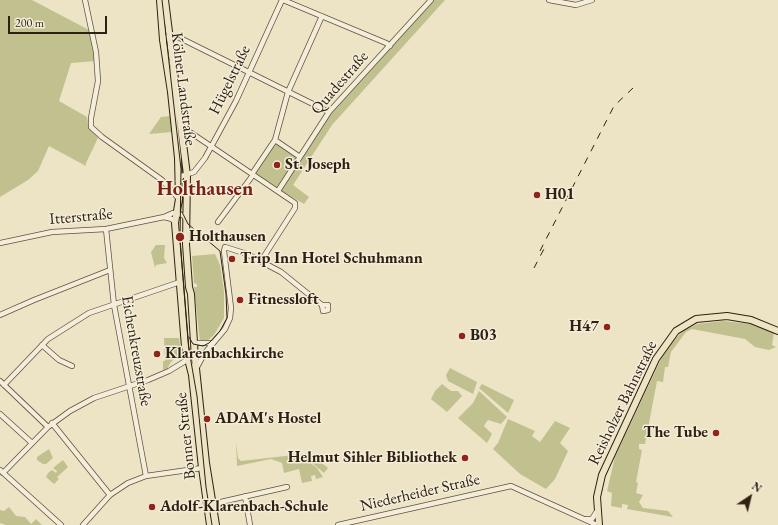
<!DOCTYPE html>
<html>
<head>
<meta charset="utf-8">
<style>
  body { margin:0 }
  #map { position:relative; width:778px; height:525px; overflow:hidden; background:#ede3c5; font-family:"EB Garamond",serif }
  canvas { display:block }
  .north { position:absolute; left:730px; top:477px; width:40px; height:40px; -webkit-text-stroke:3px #f3edd9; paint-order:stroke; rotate:35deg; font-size:11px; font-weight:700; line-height:16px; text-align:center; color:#2e2112 }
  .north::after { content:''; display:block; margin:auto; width:14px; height:18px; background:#2e2112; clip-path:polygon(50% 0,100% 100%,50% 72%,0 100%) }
  .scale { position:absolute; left:8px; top:16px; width:99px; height:18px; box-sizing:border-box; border:2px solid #2e2112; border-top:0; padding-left:5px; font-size:12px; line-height:14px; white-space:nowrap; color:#2e2112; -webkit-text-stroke:3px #f3edd9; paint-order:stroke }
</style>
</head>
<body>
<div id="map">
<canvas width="778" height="525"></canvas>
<div class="north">N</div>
<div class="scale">200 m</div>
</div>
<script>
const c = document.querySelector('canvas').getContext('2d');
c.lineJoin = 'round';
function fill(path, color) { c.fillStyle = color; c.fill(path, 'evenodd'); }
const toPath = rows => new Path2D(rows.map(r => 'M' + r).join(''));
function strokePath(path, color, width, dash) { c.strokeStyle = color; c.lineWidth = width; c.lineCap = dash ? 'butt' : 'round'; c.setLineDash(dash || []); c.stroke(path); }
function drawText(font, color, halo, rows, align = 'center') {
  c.font = font + ' "EB Garamond",serif'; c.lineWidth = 3; c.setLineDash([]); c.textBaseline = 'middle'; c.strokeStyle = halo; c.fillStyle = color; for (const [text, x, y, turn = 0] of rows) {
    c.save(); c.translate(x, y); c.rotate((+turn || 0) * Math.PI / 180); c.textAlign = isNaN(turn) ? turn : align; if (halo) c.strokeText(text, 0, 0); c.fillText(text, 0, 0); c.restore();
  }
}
const green = toPath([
  [0,0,32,0,91,31,95,61,71,63,59,101,87,117,89,128,98,138,86,163,86,166,49,146,38,171,28,180,0,197],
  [434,0,445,0,332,125,293,185,309,197,304,204,282,191,282,189,329,116],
  [171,116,172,132,149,134,161,117],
  [276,142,298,157,277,187,255,173],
  [156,245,165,245,164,258,167,263,156,265,155,268,151,252],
  [215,254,220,265,224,291,224,318,214,335,206,342,200,342,194,287,197,287,197,284,194,283,192,256],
  [723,321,751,324,774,333,772,345,776,347,769,350,755,347,745,339,692,329,686,332,671,352,668,367,665,367,663,382,657,381,645,444,639,444,639,449,642,450,636,482,638,483,636,493,643,495,639,502,643,508,668,511,673,517,627,509,628,505,622,504,622,508,611,506,612,493,607,491,615,457,662,357,674,340,683,331,697,324],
  [164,338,179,338,181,353,171,362,167,369,163,370,163,361,165,361],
  [450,368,477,382,473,394,448,381,446,375],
  [442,384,451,391,458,391,462,396,447,412,431,399,435,391],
  [482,384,514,400,508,413,479,388],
  [479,391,507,417,501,424,488,420,485,424,484,426,492,434,487,443,458,418,473,403],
  [508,419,535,431,532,436,540,442,555,421,570,428,560,443,568,451,555,479,546,489,520,474,493,449,498,443],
  [236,442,238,458,241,461,303,454,304,458,317,468,323,477,316,479,315,475,311,476,312,481,302,483,299,469,284,473,282,463,271,459,237,466],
  [49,449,53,458,46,464,43,464,37,460,37,457],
  [309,453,328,468,324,473,305,457,304,454],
  [63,460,68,467,57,477,59,479,54,484,46,477,48,473,52,470,56,473,57,471,53,468],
  [9,507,16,516,25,517,31,524,36,519,42,525,6,525,0,523,0,510,4,511]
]);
const minor = toPath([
  [85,0,96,52,98,81,91,118,91,127,102,137,162,180,179,199],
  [283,0,386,43,390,46],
  [549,0,576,5,592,0],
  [167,37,178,37,329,112],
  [181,126,295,203,295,208,261,261],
  [275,140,300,157],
  [252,174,275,140,288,92,322,16],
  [178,181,182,176,194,172,205,158,236,101,282,0],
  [278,191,329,112,431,0],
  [164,217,172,219,175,223],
  [218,222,253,175],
  [106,229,114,305,146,476],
  [0,243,52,232,106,229,164,217,173,213,183,215,186,219],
  [0,315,34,300,110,270],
  [195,343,213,343],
  [42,345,59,360,72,366],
  [196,369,204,354,225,329,230,318,231,308,224,251,225,247,247,254,281,272,322,305,323,311,328,310,328,305,322,305],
  [0,381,48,427],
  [4,385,48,339,89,313,180,282],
  [0,414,32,443],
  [52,423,110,495],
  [0,470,61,525],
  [3,473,48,427,70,411,94,398,148,380,169,371,187,360],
  [245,496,250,525],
  [212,504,287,487],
  [586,519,592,519,597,511],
  [83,525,110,495,128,483,146,476,202,468,204,466],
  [338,525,511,486,597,525]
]);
const major = toPath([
  [160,0,163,40,171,92,178,158,179,199,175,223,185,347,192,375,202,468,210,525],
  [165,0,187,175,186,244,189,287,191,294,195,359,206,463,216,525],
  [599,525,597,497,602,475,656,359,676,331,696,319,727,316,751,320,778,331]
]);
const tram = toPath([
  [162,0,181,169,180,239,189,350,197,396,206,487,212,525],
  [182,212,188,224,220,251,226,294,227,318,220,331,209,343,203,346,193,344,189,337]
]);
const rail = toPath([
  [540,251,614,106,633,88],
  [534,268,545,247]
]);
const markers = [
  [277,165,4,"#8f2418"],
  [537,195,4,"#8f2418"],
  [180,237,5,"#8f2418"],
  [232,259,4,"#8f2418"],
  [240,300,4,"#8f2418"],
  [607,327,4,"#8f2418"],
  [462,336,4,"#8f2418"],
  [157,354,4,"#8f2418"],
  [207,419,4,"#8f2418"],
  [716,433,4,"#8f2418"],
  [465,458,4,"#8f2418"],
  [152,507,4,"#8f2418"]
];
const streetNames = [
  ["Hügelstraße",230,80,-64],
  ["Quadestraße",340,83,-49],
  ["Kölner Landstraße",183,89,83],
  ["Itterstraße",81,217,-5],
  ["Eichenkreuzstraße",136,351,80],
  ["Reisholzer Bahnstraße",623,403,-64],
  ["Bonner Straße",186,436,-96],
  ["Niederheider Straße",420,493,-13]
];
const poiNames = [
  ["St. Joseph",285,165],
  ["H01",545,195],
  ["Holthausen",189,237],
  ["Trip Inn Hotel Schuhmann",240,259],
  ["Fitnessloft",248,300],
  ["H47",599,327,"right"],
  ["B03",470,336],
  ["Klarenbachkirche",165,354],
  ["ADAM's Hostel",215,419],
  ["The Tube",708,433,"right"],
  ["Helmut Sihler Bibliothek",457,458,"right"],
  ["Adolf-Klarenbach-Schule",160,507]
];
const districtNames = [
  ["Holthausen",205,190]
];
fill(green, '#c0c18f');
strokePath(minor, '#5e523f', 6);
strokePath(major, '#2e2112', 8);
strokePath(minor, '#f3edd9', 4.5);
strokePath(major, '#ede3c5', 6);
strokePath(tram, '#2e2112', 1);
strokePath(rail, '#2e2112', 1, [7, 7]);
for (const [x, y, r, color] of markers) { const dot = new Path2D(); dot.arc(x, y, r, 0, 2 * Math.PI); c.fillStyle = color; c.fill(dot); strokePath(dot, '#f3edd9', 1.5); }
drawText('16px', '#2e2112', '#f3edd9', streetNames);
drawText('bold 16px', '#2e2112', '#f3edd9', poiNames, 'left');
drawText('bold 20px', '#7a1f14', '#f3edd9', districtNames);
</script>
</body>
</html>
